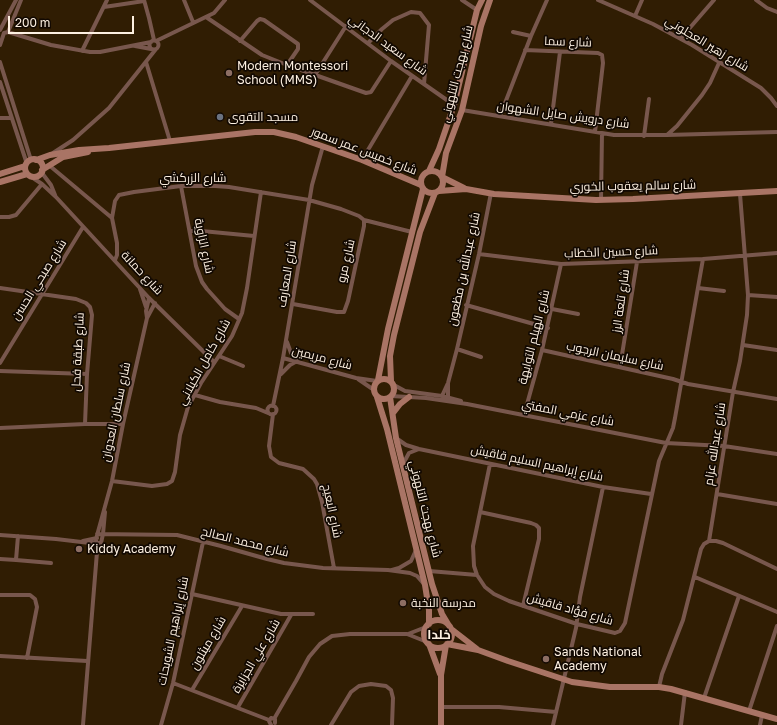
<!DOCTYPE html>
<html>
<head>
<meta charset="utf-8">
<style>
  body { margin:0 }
  #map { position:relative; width:777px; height:725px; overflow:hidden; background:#301d03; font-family:"Golos Text",sans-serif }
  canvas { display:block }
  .scale { position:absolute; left:8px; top:16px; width:126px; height:18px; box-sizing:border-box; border:2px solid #fdf0e1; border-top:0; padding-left:5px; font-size:12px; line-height:14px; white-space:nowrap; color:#fdf0e1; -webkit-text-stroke:3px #120902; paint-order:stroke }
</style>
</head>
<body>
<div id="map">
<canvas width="777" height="725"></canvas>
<div class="scale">200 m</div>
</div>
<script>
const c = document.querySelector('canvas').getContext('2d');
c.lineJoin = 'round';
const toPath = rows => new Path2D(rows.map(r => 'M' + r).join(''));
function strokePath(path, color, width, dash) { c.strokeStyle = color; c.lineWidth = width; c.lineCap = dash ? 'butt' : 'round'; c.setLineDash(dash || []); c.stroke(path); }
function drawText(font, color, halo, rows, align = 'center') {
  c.font = font + ' "Golos Text",Cairo,sans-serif'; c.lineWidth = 3.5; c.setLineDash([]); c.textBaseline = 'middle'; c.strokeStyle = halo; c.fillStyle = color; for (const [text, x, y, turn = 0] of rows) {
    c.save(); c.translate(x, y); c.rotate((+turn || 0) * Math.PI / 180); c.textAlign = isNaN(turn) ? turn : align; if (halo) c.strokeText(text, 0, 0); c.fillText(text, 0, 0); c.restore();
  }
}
const street = toPath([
  [144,0,149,18,154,40],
  [184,0,193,22],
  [310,0,391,61,454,105],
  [462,0,477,10],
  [598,0,653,24,692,45,761,88,771,98,777,106],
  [756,0,767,8,777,12],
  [104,7,144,1],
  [635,16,642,0],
  [206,17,262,55,287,65,366,93,371,92,391,61],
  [0,30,16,0],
  [8,32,51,45,90,52,100,52,151,42],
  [513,32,531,36],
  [681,38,714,0],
  '149.5 45a4.5 4.5 0 1 1 9 0a4.5 4.5 0 1 1-9 0Z',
  [156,41,214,13,225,0],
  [240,41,257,21,260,19,264,20,298,44,298,49,287,65],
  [368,43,382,29,393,20,411,12,420,13,429,25,424,84],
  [0,45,4,33,8,32,21,0],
  [135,46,151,49],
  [525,50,598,53,602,55,603,63,595,132],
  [82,51,107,0],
  [0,62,31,160],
  [146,62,170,141],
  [315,75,346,26],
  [0,82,27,164],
  [462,110,614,135,667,135,677,126,702,95,710,83,719,63],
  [500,116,531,36,547,0],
  [0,118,12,118],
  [551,124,560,52],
  [667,135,777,132],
  [644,136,649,99],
  [53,153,73,140,109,108,156,49],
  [362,160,412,76],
  [50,166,112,218],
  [42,173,51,185,55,195],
  [30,176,42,184,56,197,149,298,214,362],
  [181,186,196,266,202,282,207,289,225,309,239,319],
  [601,200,602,133],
  [0,217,9,217,16,215,42,184],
  [364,220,412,232],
  [190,231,202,231,254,236],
  [479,254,561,264,703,259,777,253],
  [115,260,117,255,117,243,112,218,115,201,119,195,134,192,181,186,215,186,229,187,309,200,341,209,359,216,364,220,364,226,348,301,344,312,337,312,293,304],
  [0,288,76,299,86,303,90,307,92,315,87,374,85,424],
  [698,288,724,291],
  [140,289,146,307],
  [748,295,777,297],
  [466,305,548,328],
  [552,309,578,314],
  [147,318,155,303],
  [743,345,777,350],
  [457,349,481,357],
  [542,350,673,379,688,384,777,399],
  [219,356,243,366],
  [283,358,356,378,377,381],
  [0,363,83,227],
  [620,367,637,262],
  [0,371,87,374],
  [281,374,290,365,297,361,291,353,287,342],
  [358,379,374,390],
  [394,385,405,391,442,396,461,401],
  [195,395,220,402,256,408,268,413],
  [391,396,426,398,467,404,666,443,724,446,777,454],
  [448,398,448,383],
  [441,400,442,396,448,383,457,349,479,254,491,193],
  '267.5 410a4.5 4.5 0 1 1 9 0a4.5 4.5 0 1 1-9 0Z',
  [273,406,283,358,312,185,323,146],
  [273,414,269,446,271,457,279,463,303,469,314,479,317,484,322,502,334,568],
  [524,415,542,350,561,264],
  [0,428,85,424,123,424],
  [396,438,406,445,419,449,603,487,651,494],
  [403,464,409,453,419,449],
  [490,464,473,546,474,566,477,575,485,587,494,594,509,601,577,624,615,633,620,631,625,623,659,461,673,428,675,418,703,259],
  [112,481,152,486,167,484,172,481,175,472,180,435,188,407,201,383,232,336,242,313,247,288,261,192],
  [717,494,777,504],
  [480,512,531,523,536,525,539,528,539,539,523,606],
  [97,534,177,535,221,546,267,559,284,563,323,568,388,570,410,573,417,576,424,584],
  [0,535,56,539,90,543,101,543],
  [83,541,97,538],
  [709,541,716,541,723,543,777,569],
  [97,552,101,543,103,534,105,512],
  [0,559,16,560,18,536],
  [16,560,51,563],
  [392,570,399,568,411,561,416,550],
  [429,571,477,575],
  [695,577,777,612],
  [192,594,281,614,313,614],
  [0,595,30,595,35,599,37,607,27,658],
  [408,634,426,627],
  [0,656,87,661],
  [173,683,269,720],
  [659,687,662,674,683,620,701,549,704,544,709,541,733,392,740,361,747,315,748,295,740,194],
  [192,690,242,606],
  [704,698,739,596],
  [238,707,291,615],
  [442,707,499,707,556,712],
  [749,711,777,626],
  [274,719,296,681,309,657,320,644,332,636,350,634,407,634,427,642],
  [83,725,97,552,96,539,112,481,123,424,147,318,146,311,149,298],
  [161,725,173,683,203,542],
  [271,725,269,721,271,718,275,719,275,723],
  [331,725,351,692,359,686,371,684,386,686,391,690,393,698,392,725],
  [553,725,576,628,580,597,603,487],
  [681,725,685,692],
  [760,725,762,715]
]);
const secondary = toPath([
  '25 168a9 9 0 1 1 18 0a9 9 0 1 1-18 0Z',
  [36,160,50,155,79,150,109,148,255,132,274,132,296,137,362,160,421,185],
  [42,170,63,157,88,152],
  [429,171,439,149,454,105,477,10,482,0],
  '421 182a11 11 0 1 1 22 0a11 11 0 1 1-22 0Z',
  [0,174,25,166],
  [442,177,446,153,462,110,481,26,490,0],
  [442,177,464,188],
  [0,182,27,174],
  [439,191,466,189,494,194,596,200,633,199,777,191],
  '374 389a10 10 0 1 1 20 0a10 10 0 1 1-20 0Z',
  [378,380,388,329,423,189],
  [391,381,390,356,394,335,420,232,435,193],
  [377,397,387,429,425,585,429,610,429,624],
  [390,397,396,438,432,584,442,614,448,624],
  [393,413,400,404,409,397],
  '424 634a14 14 0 1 1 28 0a14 14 0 1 1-28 0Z',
  [450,628,477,649],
  [429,644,440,674],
  [447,644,478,650,508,661,572,682,610,687,659,687,671,689,777,719],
  [441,725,441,675,446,645]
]);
const markers = [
  [229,73,4,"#8d6e63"],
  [220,117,4,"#6b7280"],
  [79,549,4,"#8d6e63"],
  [403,603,4,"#8d6e63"],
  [546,659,4,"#8d6e63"]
];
const streetNames = [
  ["شارع سما",568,42,2],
  ["شارع زهير العجلوني",707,44,31],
  ["شارع سعيد الدجاني",388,45,36],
  ["شارع بهجت التلهوني",457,74,-76],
  ["شارع درويش صايل الشهوان",563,115,8],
  ["شارع خميس عمر سمور",364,151,21],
  ["شارع الزركشي",193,178],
  ["شارع سالم يعقوب الخوري",633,186,-1],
  ["شارع الزاوية",204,246,78],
  ["شارع حسين الخطاب",611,252,-2],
  ["شارع مرو",346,261,-77],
  ["شارع عبدالله بن مظعون",464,269,-78],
  ["شارع حمانة",142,273,47],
  ["شارع المعارف",287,274,-81],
  ["شارع صبحي الحسن",39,280,-58],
  ["شارع تلعة الرز",621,301,-82],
  ["شارع الهيلم التوايهة",534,337,-76],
  ["شارع طبقة فحل",78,352,-87],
  ["شارع سليمان الرجوب",615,356,12],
  ["شارع مريمين",322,358,15],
  ["شارع كامل الكيلاني",204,362,-61],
  ["شارع سلطان العدوان",116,412,-78],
  ["شارع عزمي المفتي",568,413,11],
  ["شارع عبدالله عزام",715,444,-81],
  ["شارع إبراهيم السليم قاقيش",537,463,12],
  ["شارع بهجت التلهوني",425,509,76],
  ["شارع البعيج",332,511,78],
  ["شارع محمد الصالح",245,542,14],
  ["شارع فؤاد قاقيش",570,609,16],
  ["شارع إبراهيم الشويحات",173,631,-78],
  ["شارع ميثلون",208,643,-60],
  ["شارع علي الجزايزة",256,656,-60]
];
const poiNames = [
  ["Modern Montessori",237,66],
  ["School (MMS)",237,80],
  ["مسجد التقوى",228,117],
  ["Kiddy Academy",87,549],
  ["مدرسة النخبة",411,603],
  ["Sands National",554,652],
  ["Academy",554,666]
];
const neighbourhoodNames = [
  ["خلدا",439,635]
];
strokePath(street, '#78574d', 4);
strokePath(secondary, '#a97465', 6);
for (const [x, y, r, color] of markers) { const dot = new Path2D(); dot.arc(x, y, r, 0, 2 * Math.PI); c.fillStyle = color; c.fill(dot); strokePath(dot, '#120902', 1.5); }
drawText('12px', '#fdf0e1', '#120902', streetNames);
drawText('12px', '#fdf0e1', '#120902', poiNames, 'left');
drawText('bold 13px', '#fdf0e1', '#120902', neighbourhoodNames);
</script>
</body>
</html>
